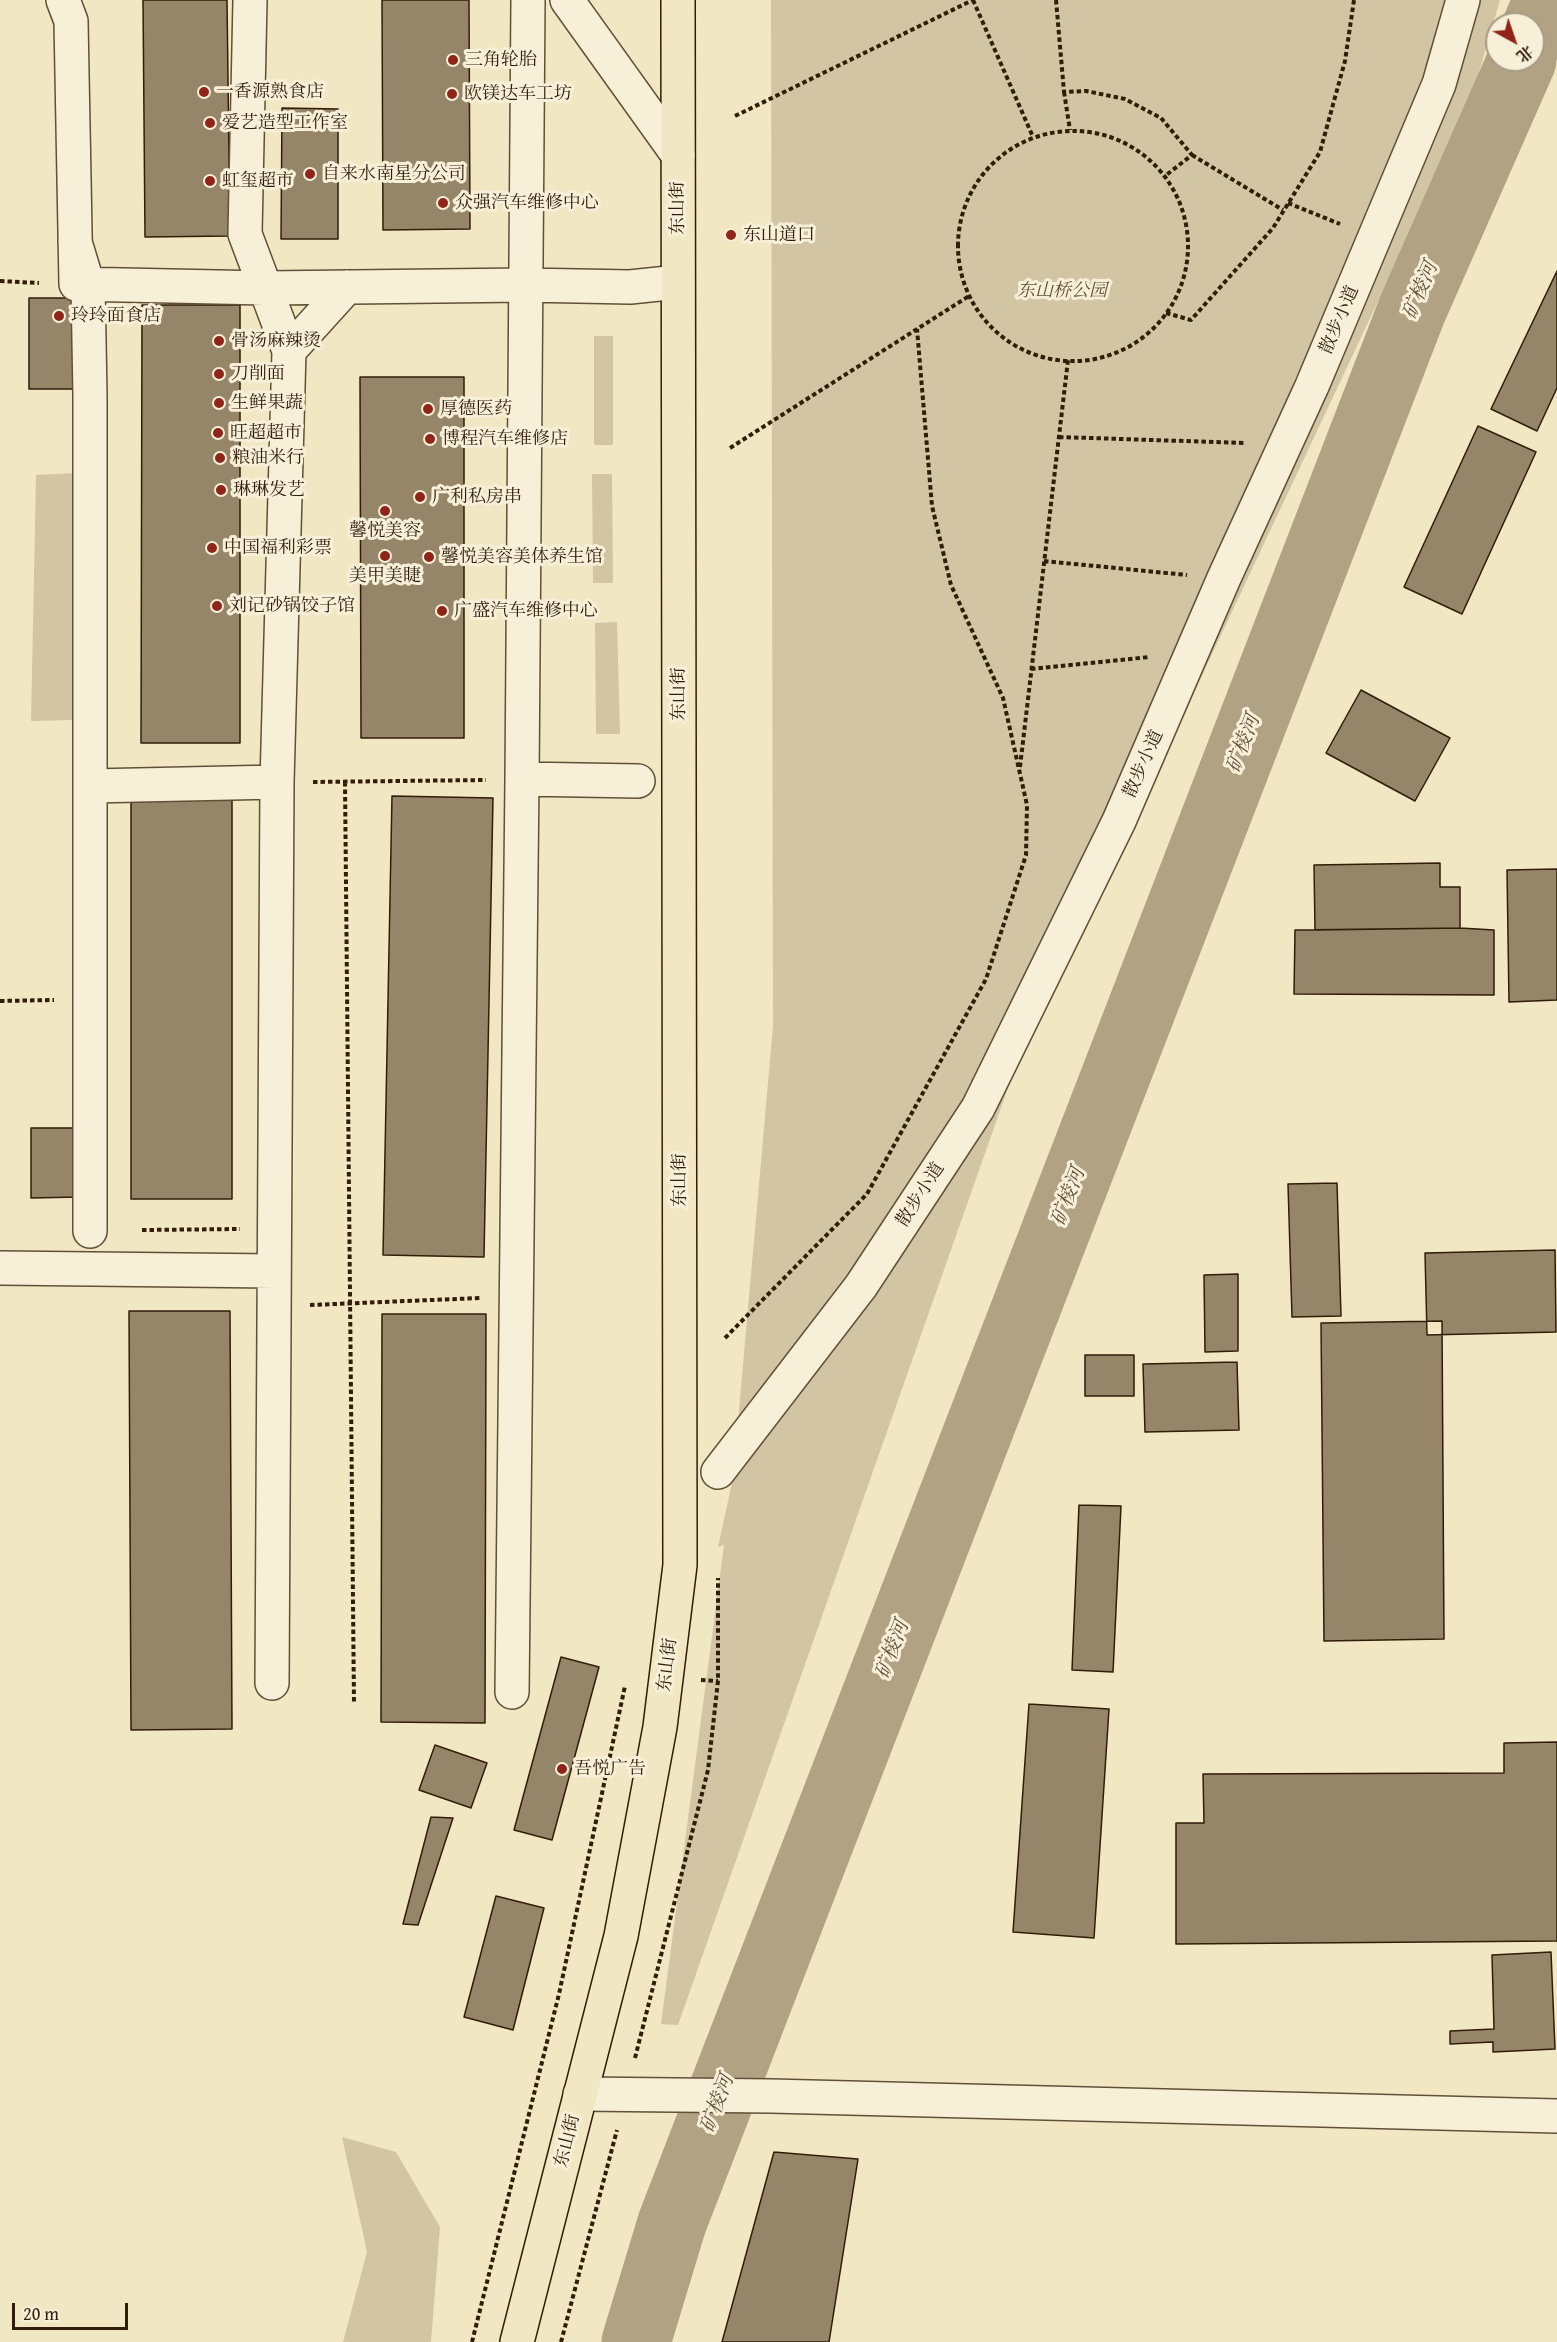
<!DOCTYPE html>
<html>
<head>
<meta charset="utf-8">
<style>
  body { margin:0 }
  #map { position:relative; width:1557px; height:2342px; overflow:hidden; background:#f2e7c3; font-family:"Gentium Book Plus","Noto Serif SC",serif }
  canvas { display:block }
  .north { position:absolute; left:1485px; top:12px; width:60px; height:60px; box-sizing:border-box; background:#f7efd8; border:2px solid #a89b85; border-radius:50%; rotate:140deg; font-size:16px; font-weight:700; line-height:24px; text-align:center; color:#311d08 }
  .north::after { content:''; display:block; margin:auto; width:21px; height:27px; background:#8f2418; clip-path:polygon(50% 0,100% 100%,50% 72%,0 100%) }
  .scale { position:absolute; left:12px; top:2303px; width:116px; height:27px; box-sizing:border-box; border:3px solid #311d08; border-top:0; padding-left:8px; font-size:18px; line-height:21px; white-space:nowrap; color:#311d08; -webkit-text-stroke:4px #f7efd8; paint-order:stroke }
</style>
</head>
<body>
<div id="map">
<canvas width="1557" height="2342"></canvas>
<div class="north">北</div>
<div class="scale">20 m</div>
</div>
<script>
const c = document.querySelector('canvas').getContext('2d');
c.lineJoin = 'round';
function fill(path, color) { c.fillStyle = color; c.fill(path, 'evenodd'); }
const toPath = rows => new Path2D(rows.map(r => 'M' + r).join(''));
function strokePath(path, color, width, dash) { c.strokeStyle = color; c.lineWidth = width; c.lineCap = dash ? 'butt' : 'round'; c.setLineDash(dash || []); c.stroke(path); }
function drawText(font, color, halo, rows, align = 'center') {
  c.font = font + ' "Gentium Book Plus","Noto Serif SC",serif'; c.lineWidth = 6; c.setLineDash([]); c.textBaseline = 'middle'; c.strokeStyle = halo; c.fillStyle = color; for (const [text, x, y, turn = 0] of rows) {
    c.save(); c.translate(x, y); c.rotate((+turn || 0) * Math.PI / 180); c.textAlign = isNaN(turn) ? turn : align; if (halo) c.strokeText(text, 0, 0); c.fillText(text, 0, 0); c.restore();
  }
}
const green = toPath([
  [771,0,1500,0,1468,110,1008,1088,678,2025,661,2024,724,1545,718,1547,733,1478,773,1026],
  [594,336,613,336,613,445,594,445],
  [76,473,72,720,31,721,36,475],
  [592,474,612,474,613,583,593,583],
  [617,622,620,734,596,734,595,623],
  [342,2137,396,2152,440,2227,431,2342,343,2342,367,2252]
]);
const river = toPath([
  [1533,35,1548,0],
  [636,2342,672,2223,1412,310,1522,60]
]);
const building = toPath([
  [143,0,227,0,230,236,145,237,143,0],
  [382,0,469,0,470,229,383,230,382,0],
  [282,108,338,109,338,239,281,239,282,108],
  [1557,271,1557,388,1537,431,1491,409,1557,271],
  [29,298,79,298,80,389,29,389,29,298],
  [142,305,240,305,240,743,141,743,142,305],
  [360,377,464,377,464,738,361,738,360,377],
  [1478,426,1536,452,1462,614,1404,587,1478,426],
  [1361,690,1450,738,1415,801,1326,753,1361,690],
  [392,796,493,798,484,1257,383,1255,392,796],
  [131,797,232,797,232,1199,131,1199,131,797],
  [1440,863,1440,887,1460,887,1460,928,1315,930,1314,865,1440,863],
  [1557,869,1557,1000,1509,1002,1507,870,1557,869],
  [1460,928,1494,930,1494,995,1294,994,1295,930,1460,928],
  [31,1128,79,1128,80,1197,31,1198,31,1128],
  [1337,1183,1341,1316,1292,1317,1288,1184,1337,1183],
  [1555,1250,1556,1332,1427,1335,1425,1253,1555,1250],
  [1238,1274,1238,1351,1205,1352,1204,1275,1238,1274],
  [129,1311,230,1311,232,1729,131,1730,129,1311],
  [382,1314,486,1314,485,1723,381,1722,382,1314],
  [1442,1321,1444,1639,1324,1641,1321,1323,1442,1321],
  [1085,1355,1134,1355,1134,1396,1085,1396,1085,1355],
  [1237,1362,1239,1430,1145,1432,1143,1364,1237,1362],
  [1079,1505,1121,1506,1113,1672,1072,1670,1079,1505],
  [561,1657,599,1667,552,1840,514,1830,561,1657],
  [1029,1704,1109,1709,1094,1938,1013,1932,1029,1704],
  [1557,1742,1557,1941,1176,1944,1176,1823,1204,1823,1203,1774,1504,1773,1504,1743,1557,1742],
  [435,1745,487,1763,471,1808,419,1790,435,1745],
  [431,1817,453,1818,418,1925,403,1924,431,1817],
  [496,1896,544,1908,513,2030,464,2017,496,1896],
  [1551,1952,1555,2049,1493,2052,1493,2042,1450,2044,1450,2031,1494,2029,1492,1955,1551,1952],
  [774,2152,858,2159,829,2342,722,2342,774,2152]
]);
const path = toPath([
  [973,0,1033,137],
  [1056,0,1064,92,1086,91,1125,99,1161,118,1192,155,1165,176],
  [1064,92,1070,130],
  [735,116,973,0],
  '958 246a115 115 0 1 1 230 0a115 115 0 1 1-230 0Z',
  [1192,155,1283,210],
  [1288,203,1340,224],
  [0,281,39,283],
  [1166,313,1191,320,1273,228,1320,152,1345,61,1354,0],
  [1059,437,1245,443],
  [730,448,969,296],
  [1044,561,1187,575],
  [1031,669,1149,657],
  [1020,767,1068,360],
  [313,782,486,780],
  [345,782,354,1704],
  [0,1001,54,1000],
  [142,1230,240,1229],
  [310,1305,480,1298],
  [725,1338,867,1194,986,979,1026,855,1027,805,1003,698,951,585,932,506,917,329],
  [701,1680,718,1681],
  [635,2058,708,1770,718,1681,718,1578],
  [472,2342,559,1994,625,1686],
  [561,2342,617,2130]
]);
const minor = toPath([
  [63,0,71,21,76,284,265,288,525,285,630,287,678,282],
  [250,0,245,234,289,351,277,782,272,1683],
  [567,0,678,155],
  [75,242,88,285,90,396,90,1231],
  [289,351,347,287],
  [522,779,528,0],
  [91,786,277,782],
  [0,1268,274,1271],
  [718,1472,861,1286,978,1108,1119,821,1224,578,1312,386,1439,84,1463,0],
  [512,1692,522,779,638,781],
  [580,2094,771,2096,1557,2116]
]);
const major = toPath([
  [517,2342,621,1936,660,1727,680,1565,678,0]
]);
const markers = [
  [453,60,6,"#8f2418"],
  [204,92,6,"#8f2418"],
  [452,94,6,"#8f2418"],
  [210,123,6,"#8f2418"],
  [310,174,6,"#8f2418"],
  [210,181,6,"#8f2418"],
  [443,203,6,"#8f2418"],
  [731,235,6,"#8f2418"],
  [59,316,6,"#8f2418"],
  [219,341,6,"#8f2418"],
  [219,374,6,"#8f2418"],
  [219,403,6,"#8f2418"],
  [428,409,6,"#8f2418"],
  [218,433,6,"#8f2418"],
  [430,439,6,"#8f2418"],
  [220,458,6,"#8f2418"],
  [221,490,6,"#8f2418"],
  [420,497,6,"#8f2418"],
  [385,511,6,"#8f2418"],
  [212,548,6,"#8f2418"],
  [385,556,6,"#8f2418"],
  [429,557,6,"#8f2418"],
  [217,606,6,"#8f2418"],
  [442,611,6,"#8f2418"],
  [562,1769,6,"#8f2418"]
];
const poiNames = [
  ["三角轮胎",465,60],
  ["一香源熟食店",216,92],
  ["欧镁达车工坊",464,94],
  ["爱艺造型工作室",222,123],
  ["自来水南星分公司",322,174],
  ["虹玺超市",222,181],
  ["众强汽车维修中心",455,203],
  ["东山道口",743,235],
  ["玲玲面食店",71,316],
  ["骨汤麻辣烫",231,341],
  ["刀削面",231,374],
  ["生鲜果蔬",231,403],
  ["厚德医药",440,409],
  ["旺超超市",230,433],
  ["博程汽车维修店",442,439],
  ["粮油米行",232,458],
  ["琳琳发艺",233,490],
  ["广利私房串",432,497],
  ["馨悦美容",385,531,"center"],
  ["中国福利彩票",224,548],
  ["馨悦美容美体养生馆",441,557],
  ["美甲美睫",385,576,"center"],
  ["刘记砂锅饺子馆",229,606],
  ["广盛汽车维修中心",454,611],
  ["吾悦广告",574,1769]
];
const streetNames = [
  ["东山街",678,208,-90],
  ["散步小道",1340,320,-67],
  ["东山街",679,694,-90],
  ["散步小道",1144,764,-66],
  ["东山街",680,1180,-90],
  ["散步小道",921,1195,-57],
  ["东山街",668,1665,-83],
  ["东山街",568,2141,-76]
];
const parkNames = [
  ["东山桥公园",1062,291]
];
const waterNames = [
  ["矿棱河",1421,291,-67],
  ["矿棱河",1244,744,-69],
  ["矿棱河",1069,1197,-69],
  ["矿棱河",893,1650,-69],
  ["矿棱河",718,2104,-69]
];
fill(green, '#d1c5a3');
strokePath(river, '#b0a283', 69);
fill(building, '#958669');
strokePath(building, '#311d08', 1.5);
strokePath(minor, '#615037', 36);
strokePath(major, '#311d08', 36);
strokePath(path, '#311d08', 4, [4.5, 3]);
strokePath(minor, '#f7efd8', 33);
strokePath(major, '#f2e7c3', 33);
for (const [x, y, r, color] of markers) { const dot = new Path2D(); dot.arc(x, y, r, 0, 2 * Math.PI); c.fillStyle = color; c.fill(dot); strokePath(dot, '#f7efd8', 2); }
drawText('18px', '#311d08', '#f7efd8', poiNames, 'left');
drawText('18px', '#311d08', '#f7efd8', streetNames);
drawText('italic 18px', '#614f36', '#f7efd8', parkNames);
drawText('italic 20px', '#645239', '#f7efd8', waterNames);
</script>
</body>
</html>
